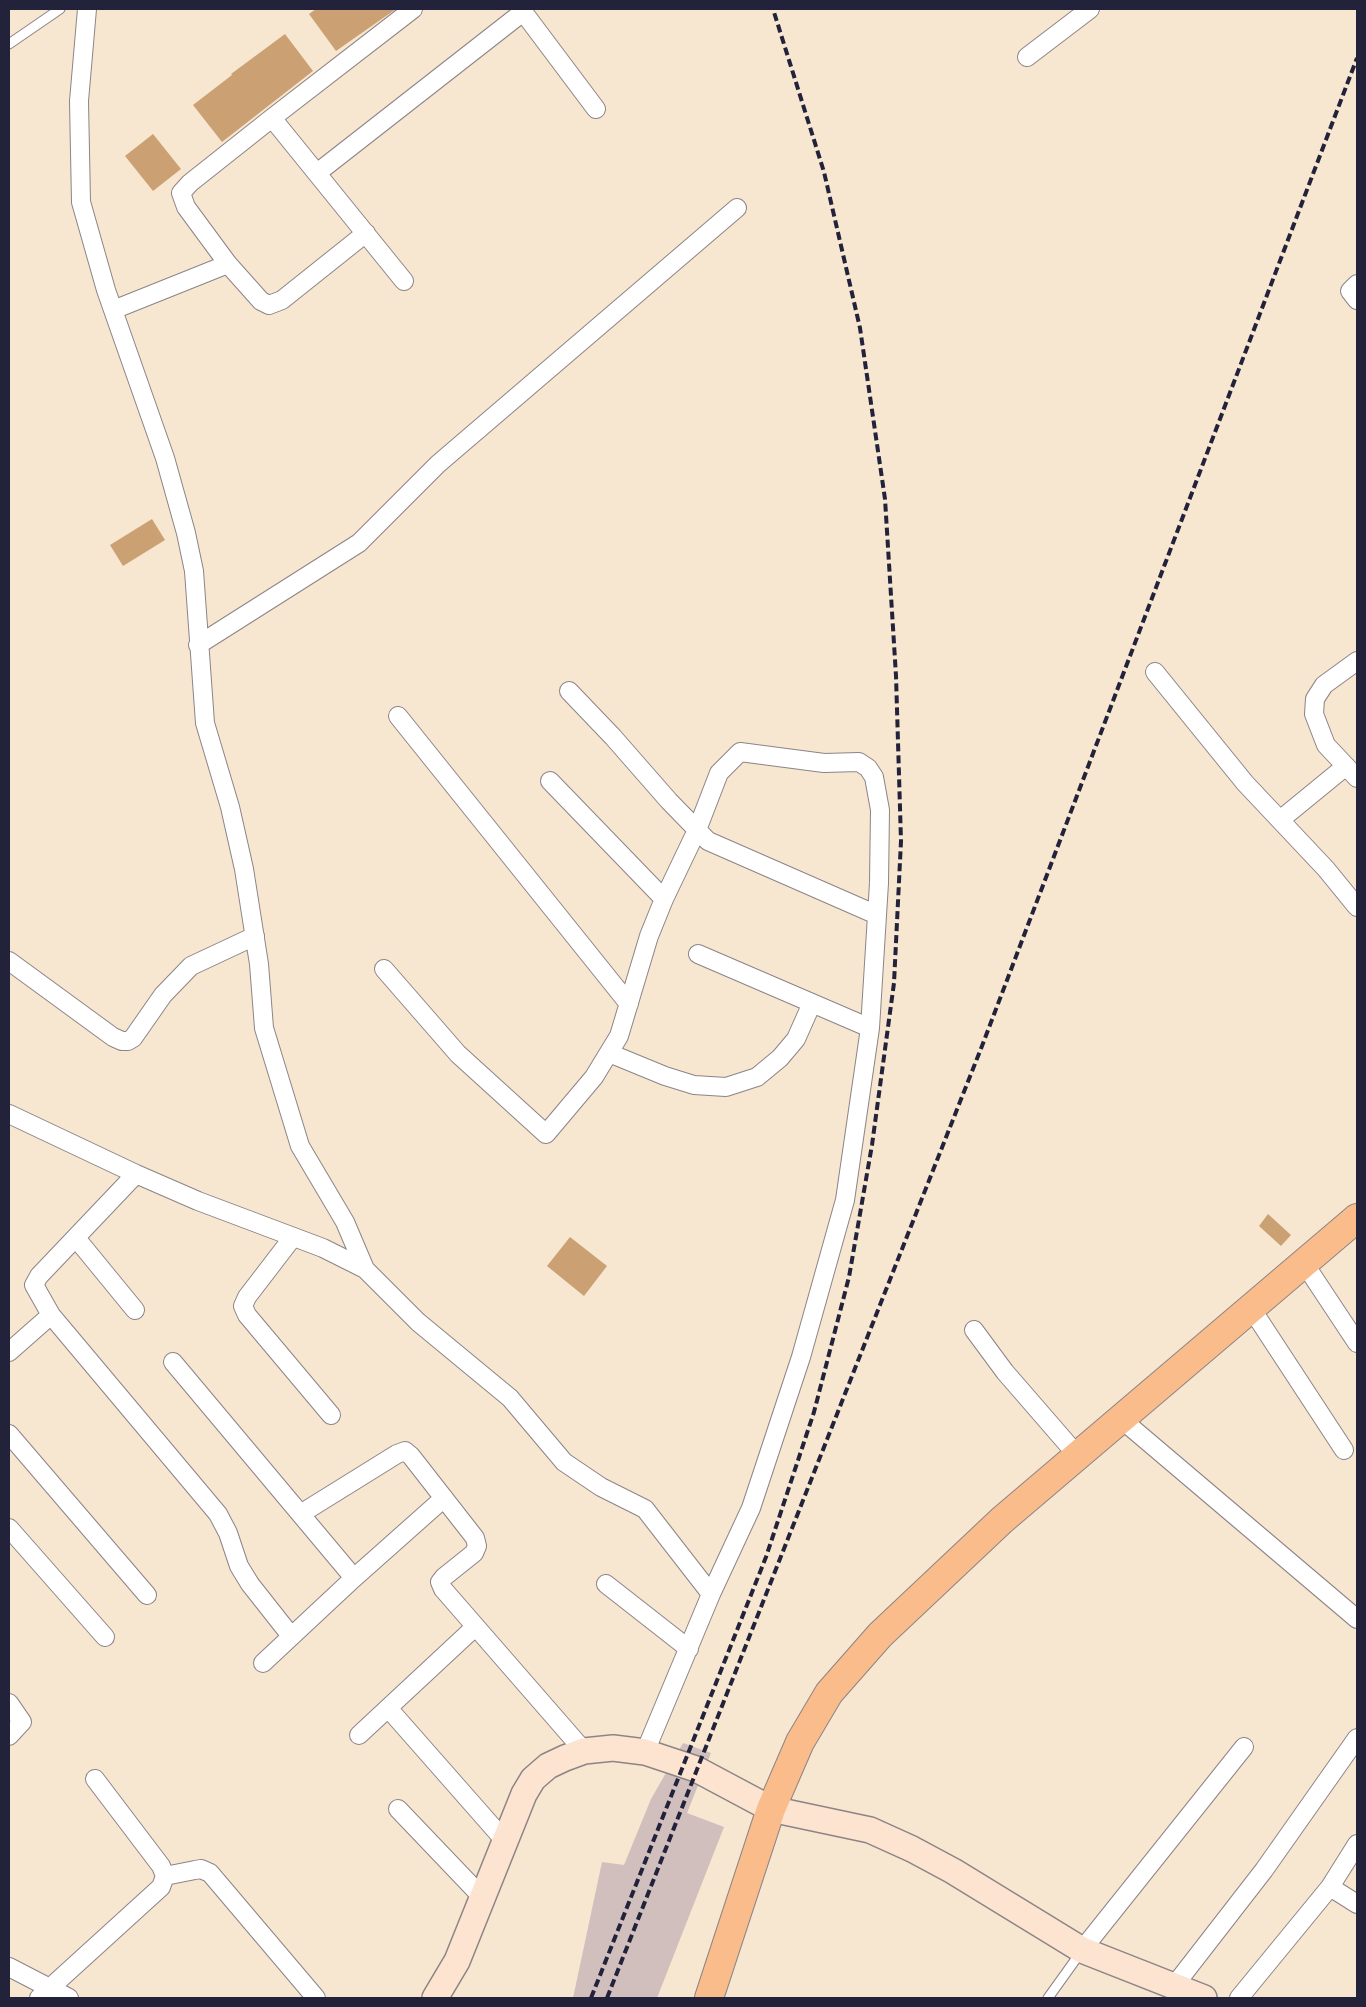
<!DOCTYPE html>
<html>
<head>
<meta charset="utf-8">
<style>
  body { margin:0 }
  #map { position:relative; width:1366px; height:2007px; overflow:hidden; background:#f7e6d0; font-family:Mali,sans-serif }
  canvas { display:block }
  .frame { position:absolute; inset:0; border:10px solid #22223b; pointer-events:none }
</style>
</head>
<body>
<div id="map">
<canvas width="1366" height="2007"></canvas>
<div class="frame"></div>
</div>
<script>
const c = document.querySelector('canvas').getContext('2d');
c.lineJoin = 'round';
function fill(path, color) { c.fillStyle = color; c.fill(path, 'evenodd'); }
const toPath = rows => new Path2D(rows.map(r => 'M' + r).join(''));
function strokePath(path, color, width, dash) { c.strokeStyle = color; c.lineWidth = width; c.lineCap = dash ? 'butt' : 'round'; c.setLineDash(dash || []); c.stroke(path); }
const industrial = toPath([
  [683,1743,711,1753,687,1813,724,1827,657,1998,573,1998,602,1862,624,1865,651,1799]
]);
const building = toPath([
  [316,9,396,9,336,51,309,14],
  [285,34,313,71,222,142,193,105,232,75,231,74],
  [153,134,181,169,153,191,125,156],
  [152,519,165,540,123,566,110,545],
  [1268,1214,1291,1235,1281,1246,1259,1226],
  [570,1237,607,1266,584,1296,547,1266]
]);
const lane = toPath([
  [9,44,60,9],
  [1048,1998,1081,1952]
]);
const street = toPath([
  [87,9,79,101,81,202,106,290,165,458,186,533,194,571,205,723,230,807,244,869,259,964,264,1028,300,1146,345,1222,365,1269],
  [521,9,596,109],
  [1027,57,1090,9],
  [272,118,404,281],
  [317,173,523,12],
  [366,233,282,300,269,305,261,301,228,264,186,207,181,193,190,183,272,118,413,9],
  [1357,284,1350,291,1357,300],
  [113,310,228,264],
  [198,645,359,543,438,464,737,208],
  [1357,661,1324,685,1315,699,1314,714,1326,745,1357,778],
  [1155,672,1245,783,1326,869,1357,907],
  [569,691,613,737,669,801,708,841,877,915],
  [398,716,629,1004],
  [550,781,664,899],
  [1280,820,1346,766],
  [698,954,870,1028],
  [9,961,113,1037,122,1041,128,1041,133,1038,163,995,191,966,255,936],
  [384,969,458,1054,546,1134,594,1077,619,1036,649,936,664,899,697,830,719,773,740,752,824,763,859,762,868,768,874,777,880,810,879,883,870,1028,845,1200,801,1357,751,1508,711,1594,645,1752],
  [609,1053,665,1076,694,1085,726,1087,757,1077,780,1058,796,1039,812,1003],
  [9,1114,136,1174,198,1201,323,1248,365,1269,418,1322,510,1398,564,1462,601,1487,645,1509,711,1594],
  [136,1174,39,1276,34,1285,51,1315,218,1514,228,1533,239,1566,250,1584,291,1636],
  [293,1237,247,1297,243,1306,247,1315,331,1415],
  [76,1238,135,1310],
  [1304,1263,1357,1343],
  [1251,1308,1344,1450],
  [974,1330,1005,1372,1077,1455],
  [9,1352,51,1315],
  [173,1362,354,1578],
  [1120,1418,1357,1619],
  [9,1434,147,1595],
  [302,1513,397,1454,405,1451,411,1456,475,1538,477,1546,474,1553,444,1577,440,1582,443,1589,584,1751],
  [9,1528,105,1637],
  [606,1584,689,1649],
  [263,1663,354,1578,444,1498],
  [9,1703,22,1722,9,1736],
  [388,1708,505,1841],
  [359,1735,475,1627],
  [398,1809,482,1897],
  [165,1876,195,1870,201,1869,210,1873,316,1998],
  [1330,1887,1357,1844],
  [1082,1950,1244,1747],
  [9,1967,69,1998],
  [1174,1986,1264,1870,1357,1738],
  [39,1998,161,1887,165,1876,161,1866,95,1779],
  [1239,1998,1330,1887,1357,1904]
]);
const secondary = toPath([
  [435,1998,457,1961,524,1794,533,1779,548,1766,565,1758,584,1751,613,1748,645,1752,696,1769,771,1809,870,1830,912,1849,953,1871,1082,1950,1204,1998]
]);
const primary = toPath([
  [709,1998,771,1809,800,1742,829,1693,880,1635,1002,1520,1357,1218]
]);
const rail = toPath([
  [591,1998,766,1557,814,1412,849,1277,872,1145,894,983,901,841,896,676,885,499,860,328,824,172,773,9],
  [607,1998,982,1046,1357,58]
]);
fill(industrial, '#d1bfbe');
fill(building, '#cba174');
strokePath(lane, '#8c8486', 11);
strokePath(street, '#8c8486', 20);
strokePath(secondary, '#8c8486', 28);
strokePath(primary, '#8c8486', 30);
strokePath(lane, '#fff', 9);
strokePath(street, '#fff', 18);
strokePath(secondary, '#fde4d0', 25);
strokePath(primary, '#f9bc8a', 28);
strokePath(rail, '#22223b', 4, [8, 4]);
</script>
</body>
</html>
